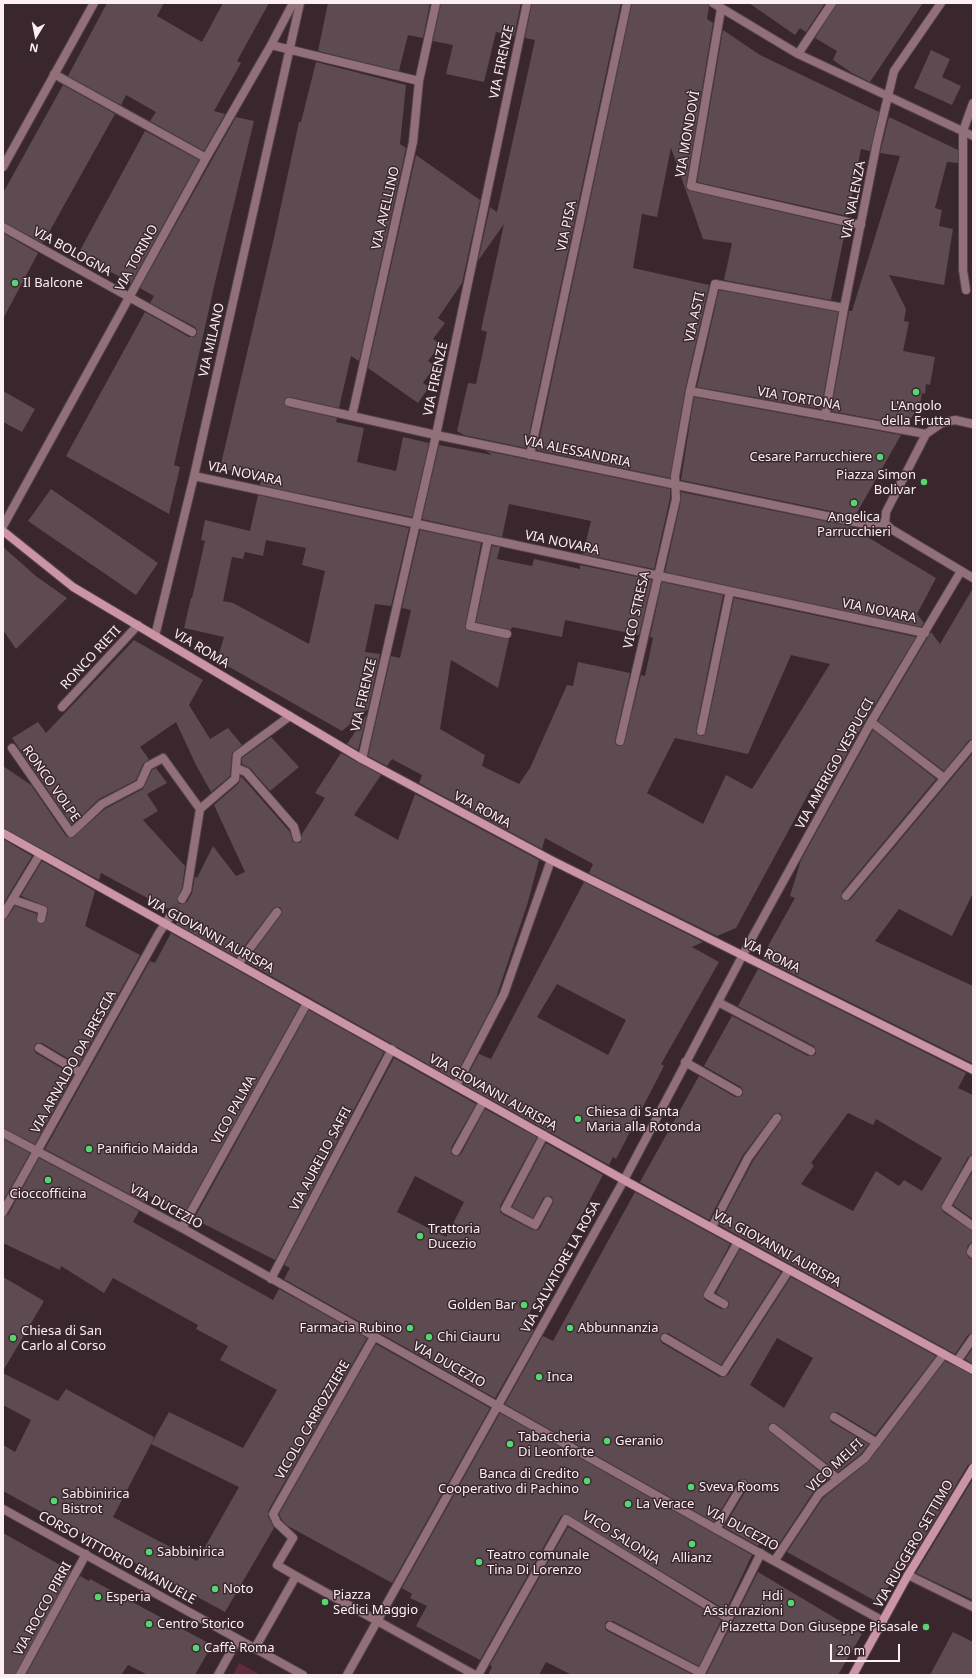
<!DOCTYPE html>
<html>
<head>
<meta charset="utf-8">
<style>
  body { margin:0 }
  #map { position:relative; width:976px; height:1678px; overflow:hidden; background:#39272d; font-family:"Noto Sans",sans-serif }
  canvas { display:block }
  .frame { position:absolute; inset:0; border:4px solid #fceff3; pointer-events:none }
  .north { position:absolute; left:16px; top:16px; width:40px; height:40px; -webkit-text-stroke:3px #39272d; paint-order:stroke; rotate:190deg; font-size:11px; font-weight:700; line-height:16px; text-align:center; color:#fceff3 }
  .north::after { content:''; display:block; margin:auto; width:14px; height:18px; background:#fceff3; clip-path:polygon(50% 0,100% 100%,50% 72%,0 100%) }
  .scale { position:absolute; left:830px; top:1644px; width:70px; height:18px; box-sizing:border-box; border:2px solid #fceff3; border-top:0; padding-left:5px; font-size:12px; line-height:14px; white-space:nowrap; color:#fceff3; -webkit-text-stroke:3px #39272d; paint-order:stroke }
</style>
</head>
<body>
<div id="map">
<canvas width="976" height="1678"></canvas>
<div class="frame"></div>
<div class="north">N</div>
<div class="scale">20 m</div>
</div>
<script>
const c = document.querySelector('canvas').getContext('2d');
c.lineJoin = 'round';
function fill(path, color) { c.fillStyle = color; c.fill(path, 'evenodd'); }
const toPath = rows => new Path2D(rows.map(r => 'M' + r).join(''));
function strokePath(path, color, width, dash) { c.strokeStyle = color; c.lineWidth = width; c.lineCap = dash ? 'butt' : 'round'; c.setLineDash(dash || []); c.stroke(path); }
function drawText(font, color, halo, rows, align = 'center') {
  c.font = font + ' "Noto Sans",sans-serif'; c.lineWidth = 3; c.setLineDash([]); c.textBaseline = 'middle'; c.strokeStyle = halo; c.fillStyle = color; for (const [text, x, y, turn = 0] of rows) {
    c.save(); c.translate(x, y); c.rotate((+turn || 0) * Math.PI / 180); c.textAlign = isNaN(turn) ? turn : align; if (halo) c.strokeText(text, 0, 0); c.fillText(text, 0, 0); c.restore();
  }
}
const green = toPath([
  [239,1663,261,1675,233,1675]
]);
const building = toPath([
  [107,3,164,3,157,16,202,42,223,3,269,3,237,61,241,63,214,111,225,114,204,151,150,121,156,112,126,95,121,105,68,76],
  [328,3,430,3,423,38,408,35,399,71,318,51],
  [441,3,521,3,514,36,496,32,484,82,446,74,453,45,433,41],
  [532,3,621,3,526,448,464,435,457,431,468,383,476,384,487,332,481,330,504,224,478,261,490,207,497,212,535,40,525,38],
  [632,3,708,3,709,7,707,19,713,23,686,185,687,190,846,227,831,300,724,280,732,243,703,239,671,148,657,217,642,214,633,268,709,285,685,390,670,478,537,450],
  [749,3,825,3,806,32,800,28,795,35],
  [837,3,923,3,870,82,852,73,833,60,837,51,815,38],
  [723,30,760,55,879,112,870,151,861,149,848,216,697,182],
  [931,50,950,59,942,77,961,86,952,105,914,88],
  [316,62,406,85,400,144,406,148,359,361,351,356,339,408,290,397,285,398,284,403,288,407,337,418,336,422,364,428,357,462,396,471,403,437,429,443,412,517,260,485,262,478,220,468,274,238,299,122,301,122],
  [63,85,115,114,43,243,3,222,3,193],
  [236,117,254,121,216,278,174,465,180,467,169,514,66,456,145,312,189,337,194,337,197,334,197,330,195,327,150,303,154,296,140,288],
  [889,117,958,150,958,163,947,162,935,208,942,210,939,226,953,229,944,285,889,275,906,309,904,321,909,322,903,351,935,357,930,385,926,384,925,394,922,393,920,405,916,405,915,412,907,425,831,411,849,311,852,311,900,156,880,153],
  [145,131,199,160,131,283,78,254],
  [416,155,480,200,462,283,438,318,445,323,433,339,441,344,428,361,435,366,423,383,429,387,418,403,368,368],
  [3,233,38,253,3,319],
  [719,290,838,312,821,409,697,387],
  [3,391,35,409,22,432,3,422],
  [694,397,824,421,901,435,855,516,681,480],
  [439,445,492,455,486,451,670,489,670,498,654,569,583,554,591,521,509,504,502,537,422,519],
  [51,489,158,563,136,595,28,521],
  [681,492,849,526,936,578,917,614,924,623,921,627,665,572,681,500],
  [258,495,409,528,391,606,375,604,365,652,380,654,368,709,342,731,217,660,224,637,184,628,191,598,192,598,205,541,201,540,205,520,250,531],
  [266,540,306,548,302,565,325,571,309,644,233,603,223,601,232,557,243,559,245,552,263,556],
  [420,530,481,543,465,627,469,631,509,639,498,688,451,660,440,729,485,755,482,766,519,784,530,768,567,685,573,686,578,662,630,673,615,740,615,743,618,746,624,744,641,675,645,676,653,638,650,637,662,582,723,595,696,730,696,733,700,736,703,736,706,732,734,598,916,637,866,719,819,805,822,794,811,789,736,928,717,936,589,873,593,864,545,838,542,849,419,783,422,775,392,759,387,766,368,756,391,656,400,658,411,610,402,608],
  [791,655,830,664,752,789,726,775,703,824,647,793,675,738,748,754],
  [492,546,500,547,497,559,532,566,534,559,580,569,580,565,652,580,639,635,565,620,562,637,512,627,511,630,476,622],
  [3,547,37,577,67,598,16,649,3,630],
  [973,588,973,739,969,740,944,771,878,721,931,632,940,644],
  [134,640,203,680,189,705,210,739,228,728,242,745,232,753,230,776,211,792,196,765,176,722,140,747,149,759,143,764,136,780,99,799,72,825,12,738,38,722,46,733],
  [367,714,358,750,347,744],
  [873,730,936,779,842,892,841,898,845,901,850,900,973,753,973,893,952,936,899,909,875,941,973,986,972,1063,763,959,765,956,763,955,795,898,790,896,801,860],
  [271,737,299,767,270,791,250,768,242,764,242,758],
  [341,753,381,775,354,815,398,840,415,794,539,860,528,902,496,998,454,1079,246,962,281,915,282,910,280,907,275,907,273,909,236,957,176,924,181,916,178,914,178,910,176,907,171,907,168,909,101,873,99,880,3,828,3,766,31,785,66,836,72,838,105,809,143,789,152,770,156,768,167,783,147,794,158,811,143,820,185,866,182,888,177,899,179,904,182,904,187,902,192,893,195,876,197,878,213,846,236,876,245,872,214,805,239,783,241,776,290,832,293,842,298,843,301,842,302,834,325,798,315,793],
  [3,839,32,856,3,904],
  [42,861,95,891,85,926,140,955,79,1065,42,1043,37,1043,34,1046,34,1050,36,1053,73,1075,35,1144,3,1128,3,920,7,918,15,906,37,914,36,920,38,923,42,924,45,922,48,911,47,907,21,896],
  [584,882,703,942,692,947,719,962,661,1064,664,1066,616,1159,613,1157,609,1165,463,1084,479,1054,491,1059],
  [557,984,626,1020,608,1055,537,1017],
  [171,933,300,1005,184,1214,148,1195,144,1202,45,1149,150,961,155,963],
  [758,969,966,1073,958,1088,973,1095,973,1155,968,1157,941,1206,943,1212,973,1231,973,1243,968,1245,966,1252,969,1258,973,1259,973,1333,968,1335,955,1354,719,1225,753,1161,781,1121,782,1116,780,1113,775,1113,773,1115,743,1155,709,1220,640,1182,699,1076,735,1097,740,1097,743,1094,743,1090,741,1087,704,1066,732,1016,808,1056,812,1056,816,1054,816,1050,814,1046,738,1006],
  [848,1113,873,1125,876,1119,942,1158,922,1191,904,1180,899,1186,876,1171,853,1211,801,1184,814,1166,811,1163],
  [309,1010,384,1052,275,1260,194,1219],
  [394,1058,476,1104,451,1148,451,1153,454,1156,458,1156,461,1154,485,1109,537,1137,500,1206,500,1212,502,1214,533,1230,538,1230,540,1228,553,1203,553,1200,551,1196,547,1196,543,1198,533,1218,512,1207,546,1143,603,1175,523,1325,534,1330,495,1398,284,1279,290,1268,284,1265],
  [415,1176,464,1202,446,1237,397,1212],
  [3,1139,30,1153,3,1201],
  [39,1158,139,1211,133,1222,273,1300,279,1289,367,1338,268,1511,268,1516,274,1528,225,1612,3,1491,3,1445,15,1452,31,1420,3,1405,3,1373,58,1401,66,1389,154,1437,151,1444,169,1412,243,1448,277,1390,220,1360,228,1346,196,1329,198,1325,113,1278,104,1293,61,1266,60,1270,3,1243,3,1217,8,1215],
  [151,1444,239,1487,197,1561,113,1517],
  [973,1171,973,1219,953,1205],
  [635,1192,730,1244,703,1295,705,1300,721,1309,727,1308,729,1306,729,1302,716,1293,740,1249,781,1272,721,1365,668,1333,663,1333,660,1336,660,1340,662,1343,720,1377,723,1377,728,1375,791,1277,936,1356,875,1435,837,1412,834,1412,830,1414,829,1417,831,1422,869,1444,861,1454,838,1472,776,1424,773,1423,769,1424,768,1428,770,1432,829,1479,814,1491,777,1547,762,1538,758,1546,724,1527,748,1487,748,1482,745,1479,741,1479,738,1481,714,1522,505,1404,543,1336,553,1341],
  [777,1338,813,1358,784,1408,750,1385],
  [3,1277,44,1301,3,1371],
  [376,1344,490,1408,392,1583,288,1526,282,1520,279,1514],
  [973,1348,973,1364,965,1359],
  [945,1361,973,1375,973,1463,968,1465,906,1568,901,1565,879,1603,787,1552,823,1498,869,1461],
  [500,1413,752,1555,726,1610,566,1514,561,1516,480,1660,416,1626,427,1606,410,1598,412,1594,402,1588],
  [973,1479,973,1600,916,1573],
  [568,1527,721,1620,699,1666,613,1621,607,1621,605,1624,605,1629,607,1631,693,1675,572,1675,546,1662,539,1675,488,1675,492,1667,490,1665],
  [3,1533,71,1571,15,1675,3,1675],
  [758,1572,862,1634,838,1675,706,1675],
  [80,1576,89,1581,90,1579,212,1645,195,1675,148,1675,128,1665,121,1675,26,1675],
  [953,1632,973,1642,973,1675,930,1675]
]);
const streetTunnel = toPath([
  [173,912,182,899]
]);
const street = toPath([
  [713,3,798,54,973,136],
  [721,9,691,186,861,225],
  [271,45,419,81],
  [798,54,832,3],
  [54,74,206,158],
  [3,167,94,3],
  [3,227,192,332],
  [966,290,963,270,963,131,973,103],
  [690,391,926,434],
  [289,402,436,435,860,523,885,523],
  [352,416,413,142,419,81,436,3],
  [825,416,844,308,877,142,894,71,941,3],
  [973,424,955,420,942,423,926,434,886,512,885,523,891,529,973,578],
  [530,455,627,3],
  [194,476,925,633],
  [3,526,206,158,271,45,293,3],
  [488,539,470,626,507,634],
  [155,636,194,476,300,3],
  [62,707,138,625],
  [871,722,944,778],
  [701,731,730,591],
  [620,741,676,499,675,476,690,391,715,284,844,308],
  [12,748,71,833,102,804,140,784,148,766,163,758,200,809],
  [362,759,436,435,527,3],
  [236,768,246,772,294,827,297,838],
  [846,896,973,744],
  [182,899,187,890,200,809,235,779,237,755,290,716],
  [14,900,43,910,41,919],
  [3,915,40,854],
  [238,964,277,912],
  [718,1002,811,1051],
  [39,1048,81,1073],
  [685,1062,738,1092],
  [456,1086,504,994,551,860],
  [3,1133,182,1228,716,1529,883,1621],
  [544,1135,505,1209,535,1225,548,1201],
  [456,1151,483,1102],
  [973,1160,946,1207,973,1226],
  [3,1212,159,933,173,912],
  [712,1227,748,1158,777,1118],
  [182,1228,307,1003],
  [973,1248,971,1252,973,1254],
  [271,1279,392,1049],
  [724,1304,708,1295,738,1242],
  [665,1338,723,1372,789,1270],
  [957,1361,973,1338],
  [834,1417,877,1443],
  [773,1428,838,1479],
  [3,1509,303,1675],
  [716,1529,743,1484],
  [775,1560,819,1494,865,1458,944,1354],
  [908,1575,973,1607],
  [296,1576,277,1565,293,1538,277,1523,273,1514,374,1337],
  [610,1626,701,1673],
  [255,1648,296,1576,475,1675],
  [20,1675,86,1554],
  [218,1675,238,1639],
  [347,1675,624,1180,747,947,871,722,961,571],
  [478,1675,566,1519,728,1618],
  [700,1675,761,1553]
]);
const secondary = toPath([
  [3,531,73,587,362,759,551,860,973,1070],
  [3,833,624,1180,973,1370],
  [853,1675,908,1575,973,1468]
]);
const markers = [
  [15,283,4,"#54d672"],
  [916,392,4,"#54d672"],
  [880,457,4,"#54d672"],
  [924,482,4,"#54d672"],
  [854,503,4,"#54d672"],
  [578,1119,4,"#54d672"],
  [89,1149,4,"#54d672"],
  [48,1180,4,"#54d672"],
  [420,1236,4,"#54d672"],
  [524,1305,4,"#54d672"],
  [410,1328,4,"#54d672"],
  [570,1328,4,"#54d672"],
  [429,1337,4,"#54d672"],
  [13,1338,4,"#54d672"],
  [539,1377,4,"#54d672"],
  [607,1441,4,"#54d672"],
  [510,1444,4,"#54d672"],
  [587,1481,4,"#54d672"],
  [691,1487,4,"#54d672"],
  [54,1501,4,"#54d672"],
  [628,1504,4,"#54d672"],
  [692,1544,4,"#54d672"],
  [149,1552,4,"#54d672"],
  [479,1562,4,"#54d672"],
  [215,1589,4,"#54d672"],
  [98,1597,4,"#54d672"],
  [325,1602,4,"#54d672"],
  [791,1603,4,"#54d672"],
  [149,1624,4,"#54d672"],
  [926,1627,4,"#54d672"],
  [196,1648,4,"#54d672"]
];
const streetNames = [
  ["VIA FIRENZE",502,62,-78],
  ["VIA MONDOVÌ",688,134,-80],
  ["VIA VALENZA",854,200,-79],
  ["VIA AVELLINO",386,208,-77],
  ["VIA PISA",567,226,-78],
  ["VIA BOLOGNA",72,252,29],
  ["VIA TORINO",137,258,-61],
  ["VIA ASTI",695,317,-77],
  ["VIA MILANO",212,340,-77],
  ["VIA FIRENZE",436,379,-78],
  ["VIA TORTONA",799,399,10],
  ["VIA ALESSANDRIA",577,452,12],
  ["VIA NOVARA",245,474,12],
  ["VIA NOVARA",562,543,12],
  ["VICO STRESA",637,610,-77],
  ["VIA NOVARA",879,611,12],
  ["VIA ROMA",201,649,31],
  ["RONCO RIETI",91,658,-47],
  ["VIA FIRENZE",364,695,-77],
  ["VIA AMERIGO VESPUCCI",835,764,-61],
  ["RONCO VOLPE",51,784,55],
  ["VIA ROMA",482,810,28],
  ["VIA GIOVANNI AURISPA",210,935,29],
  ["VIA ROMA",771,956,26],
  ["VIA ARNALDO DA BRESCIA",74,1062,-61],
  ["VIA GIOVANNI AURISPA",493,1093,29],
  ["VICO PALMA",234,1110,-61],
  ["VIA AURELIO SAFFI",321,1159,-62],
  ["VIA DUCEZIO",166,1207,28],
  ["VIA GIOVANNI AURISPA",777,1249,29],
  ["VIA SALVATORE LA ROSA",561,1267,-61],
  ["VIA DUCEZIO",449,1365,29],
  ["VICOLO CARROZZIERE",313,1420,-60],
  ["VICO MELFI",835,1466,-43],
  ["VIA DUCEZIO",742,1529,28],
  ["VICO SALONIA",621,1538,32],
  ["VIA RUGGERO SETTIMO",914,1544,-60],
  ["CORSO VITTORIO EMANUELE",117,1558,29],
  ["VIA ROCCO PIRRI",43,1609,-61]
];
const poiNames = [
  ["Il Balcone",23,283],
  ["L'Angolo",916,406,"center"],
  ["della Frutta",916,421,"center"],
  ["Cesare Parrucchiere",872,457,"right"],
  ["Piazza Simon",916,475,"right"],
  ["Bolivar",916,490,"right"],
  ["Angelica",854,517,"center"],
  ["Parrucchieri",854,532,"center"],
  ["Chiesa di Santa",586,1112],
  ["Maria alla Rotonda",586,1127],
  ["Panificio Maidda",97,1149],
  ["Cioccofficina",48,1194,"center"],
  ["Trattoria",428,1229],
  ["Ducezio",428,1244],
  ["Golden Bar",516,1305,"right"],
  ["Farmacia Rubino",402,1328,"right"],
  ["Abbunnanzia",578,1328],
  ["Chiesa di San",21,1331],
  ["Carlo al Corso",21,1346],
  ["Chi Ciauru",437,1337],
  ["Inca",547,1377],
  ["Tabaccheria",518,1437],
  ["Di Leonforte",518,1452],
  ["Geranio",615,1441],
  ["Banca di Credito",579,1474,"right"],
  ["Cooperativo di Pachino",579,1489,"right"],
  ["Sveva Rooms",699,1487],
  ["Sabbinirica",62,1494],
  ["Bistrot",62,1509],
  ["La Verace",636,1504],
  ["Sabbinirica",157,1552],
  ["Teatro comunale",487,1555],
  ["Tina Di Lorenzo",487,1570],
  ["Allianz",692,1558,"center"],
  ["Noto",223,1589],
  ["Piazza",333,1595],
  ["Sedici Maggio",333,1610],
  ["Hdi",783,1596,"right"],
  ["Assicurazioni",783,1611,"right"],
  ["Esperia",106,1597],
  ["Centro Storico",157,1624],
  ["Piazzetta Don Giuseppe Pisasale",918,1627,"right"],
  ["Caffè Roma",204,1648]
];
fill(green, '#63293f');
fill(building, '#5e4b51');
strokePath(streetTunnel, '#56454b', 8, [8, 4]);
strokePath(street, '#544349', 10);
strokePath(secondary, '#544349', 10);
strokePath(street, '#92707a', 8);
strokePath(secondary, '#cb95a6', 8);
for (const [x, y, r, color] of markers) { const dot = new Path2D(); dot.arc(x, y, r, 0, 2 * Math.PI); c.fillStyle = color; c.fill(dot); strokePath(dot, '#39272d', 1.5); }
drawText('13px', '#fceff3', '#39272d', streetNames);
drawText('13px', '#fceff3', '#39272d', poiNames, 'left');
</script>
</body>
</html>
